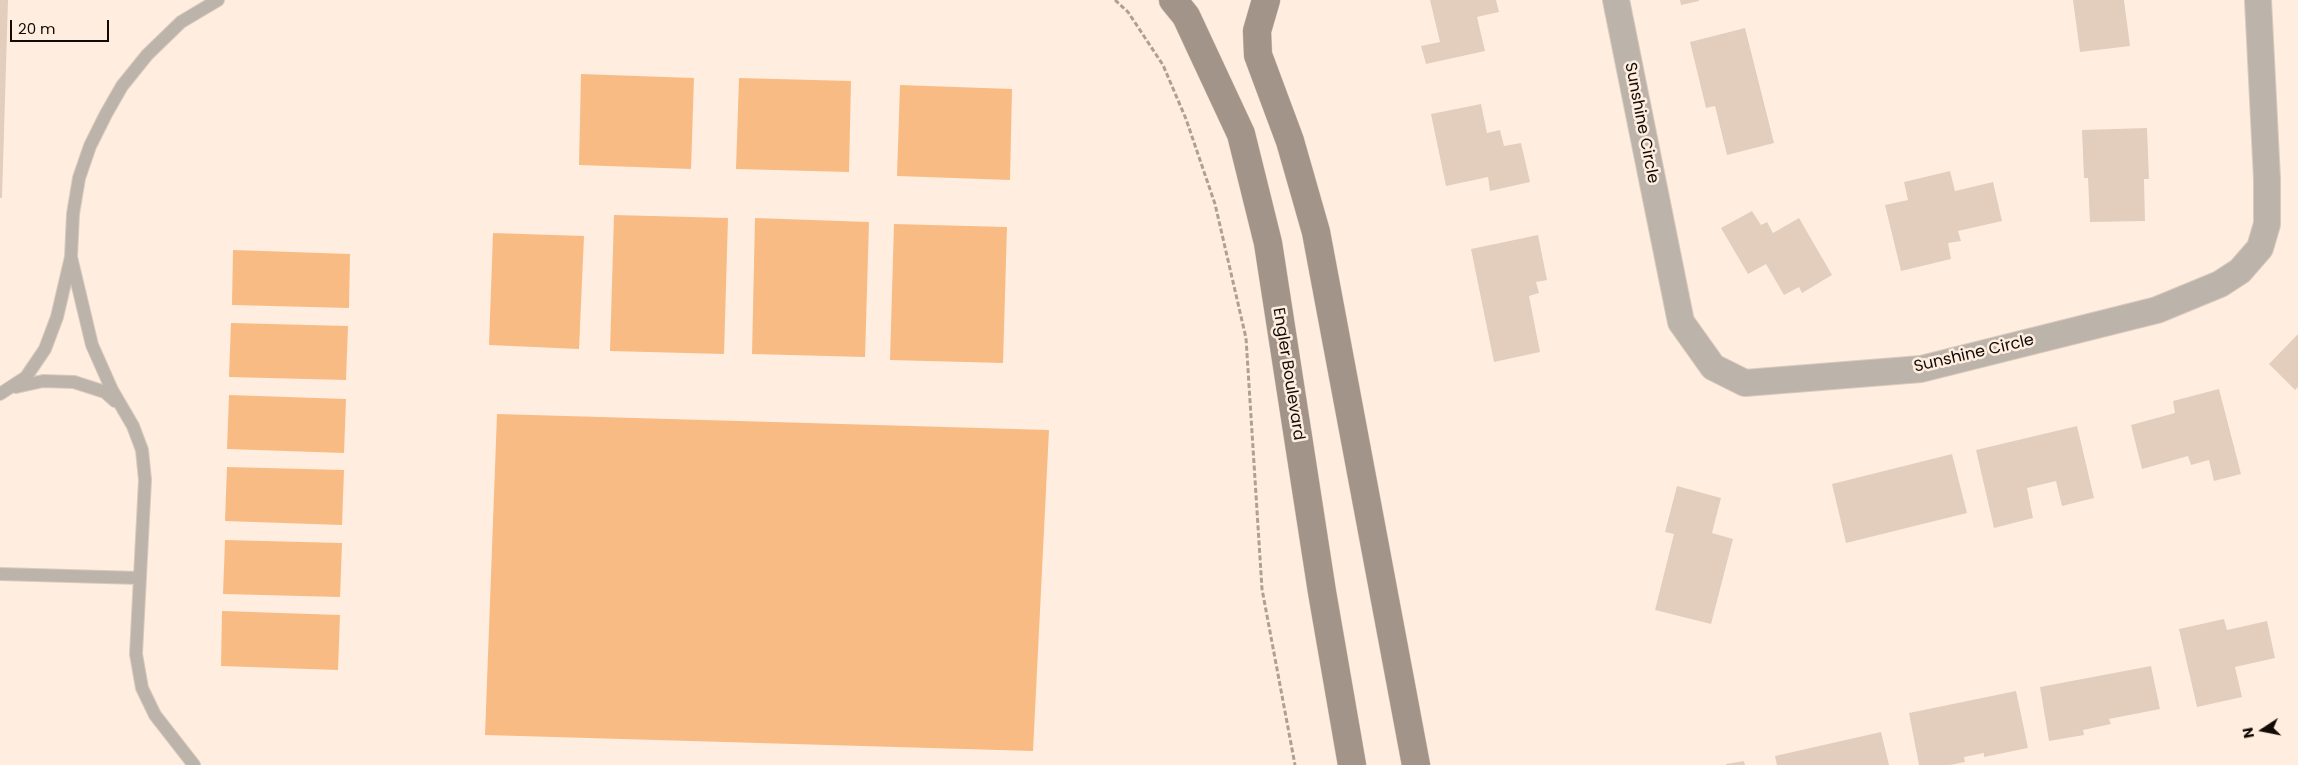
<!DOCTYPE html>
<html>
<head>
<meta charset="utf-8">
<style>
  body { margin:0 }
  #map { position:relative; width:2298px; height:765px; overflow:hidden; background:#ffeedf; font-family:Poppins,sans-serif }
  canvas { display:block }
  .north { position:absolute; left:2238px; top:705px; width:50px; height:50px; -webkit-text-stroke:4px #ffeedf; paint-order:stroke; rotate:259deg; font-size:14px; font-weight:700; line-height:20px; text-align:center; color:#110a05 }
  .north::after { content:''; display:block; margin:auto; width:18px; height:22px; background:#110a05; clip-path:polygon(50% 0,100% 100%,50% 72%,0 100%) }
  .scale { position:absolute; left:10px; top:20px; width:99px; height:22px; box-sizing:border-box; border:2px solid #110a05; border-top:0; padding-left:6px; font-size:15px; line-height:18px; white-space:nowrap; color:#110a05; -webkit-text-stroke:4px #ffeedf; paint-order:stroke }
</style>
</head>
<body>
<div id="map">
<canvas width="2298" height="765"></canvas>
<div class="north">N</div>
<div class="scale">20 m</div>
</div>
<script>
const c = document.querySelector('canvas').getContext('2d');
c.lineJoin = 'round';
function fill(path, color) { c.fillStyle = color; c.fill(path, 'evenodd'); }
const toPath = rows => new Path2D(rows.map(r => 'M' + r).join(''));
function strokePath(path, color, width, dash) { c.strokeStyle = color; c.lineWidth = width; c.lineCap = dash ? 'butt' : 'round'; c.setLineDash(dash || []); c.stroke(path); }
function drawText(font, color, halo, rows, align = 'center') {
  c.font = font + ' Poppins,sans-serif'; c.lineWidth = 5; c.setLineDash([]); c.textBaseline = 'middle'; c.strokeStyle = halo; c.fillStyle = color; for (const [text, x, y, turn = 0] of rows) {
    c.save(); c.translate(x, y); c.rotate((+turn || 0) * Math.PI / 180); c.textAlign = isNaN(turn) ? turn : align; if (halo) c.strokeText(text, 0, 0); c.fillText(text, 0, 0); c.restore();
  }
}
const green = toPath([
  [581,74,694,78,691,169,579,165],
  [739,78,851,81,849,172,736,169],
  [900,85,1012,89,1010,180,897,176],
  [614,215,728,218,724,354,610,351],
  [755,218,869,222,865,357,752,354],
  [894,224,1007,227,1003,363,890,360],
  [493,233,584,236,579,349,489,345],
  [233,250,350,254,349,308,232,305],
  [231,323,348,326,346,380,229,377],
  [229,395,346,399,344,453,227,449],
  [497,414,1049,430,1033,751,485,735],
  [227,467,344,470,342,525,225,521],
  [225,540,342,543,340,597,223,594],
  [222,611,340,615,338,670,221,666]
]);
const building = toPath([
  [0,0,8,0,2,198,0,198],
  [1430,0,1496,0,1499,12,1477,17,1485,51,1426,64,1421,46,1440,42],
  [1680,0,1699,0,1699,1,1681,5],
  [2073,0,2124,0,2130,46,2080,52],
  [1745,28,1774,143,1727,155,1715,106,1706,108,1690,42],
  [1481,104,1487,133,1500,130,1504,146,1521,143,1530,182,1490,191,1488,177,1446,186,1431,114],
  [2147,128,2149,179,2144,179,2145,221,2090,222,2088,178,2084,178,2082,130],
  [1950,171,1955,191,1993,182,2002,221,1958,231,1961,241,1948,243,1951,259,1901,271,1885,205,1908,200,1904,182],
  [1752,211,1761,225,1767,222,1773,233,1799,218,1832,275,1802,293,1799,287,1784,295,1766,264,1748,274,1721,228],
  [1538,235,1547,280,1536,282,1539,293,1529,296,1540,352,1494,362,1471,249],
  [2298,334,2298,387,2295,390,2269,364],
  [2219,389,2241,474,2214,481,2209,460,2191,465,2188,456,2142,469,2131,425,2175,413,2173,401],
  [2077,426,2094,498,2062,506,2056,481,2027,488,2033,518,1994,528,1976,450],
  [1952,454,1967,513,1846,543,1832,484],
  [1677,486,1721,498,1712,533,1733,539,1711,624,1655,610,1674,534,1665,532],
  [2224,619,2227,630,2267,621,2275,658,2235,667,2242,697,2197,707,2179,629],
  [2151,666,2160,709,2109,719,2111,724,2083,730,2084,735,2049,741,2040,687],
  [2016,691,2028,748,1984,757,1984,753,1964,757,1965,762,1950,765,1919,765,1909,713],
  [1881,732,1889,765,1777,765,1775,756],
  [1744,761,1745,765,1726,765,1726,764]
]);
const path = toPath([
  [1115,0,1128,12,1163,65,1186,119,1215,204,1246,338,1262,589,1295,765]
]);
const service = toPath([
  [71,257,92,345,112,390,133,426,142,450,145,480,136,654,142,688,155,715,194,765],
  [16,387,43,381,74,382,105,392,115,401],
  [0,394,26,377,45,349,57,317,71,257,73,214,79,178,90,146,106,114,122,86,147,55,181,22,218,0],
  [0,574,139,578]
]);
const minor = toPath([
  [1616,0,1681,322,1713,367,1745,383,1921,369,2157,310,2220,284,2240,271,2260,248,2267,224,2267,179,2258,0]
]);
const secondary = toPath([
  [1173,0,1186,16,1241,134,1268,243,1322,592,1352,765],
  [1266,0,1257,31,1258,55,1290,141,1316,232,1416,765]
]);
const streetNames = [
  ["Sunshine Circle",1641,123,79],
  ["Sunshine Circle",1974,354,-13],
  ["Engler Boulevard",1288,374,81]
];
fill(green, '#f9bb84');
fill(building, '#e3cebd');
strokePath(service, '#d9cabc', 14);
strokePath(minor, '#d9cabc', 28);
strokePath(secondary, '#d9cabc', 29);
strokePath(path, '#ada094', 3, [5, 2.5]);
strokePath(service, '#bcb3ab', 12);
strokePath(minor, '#bcb3ab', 26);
strokePath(secondary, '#a29489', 28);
drawText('16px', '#110a05', '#ffeedf', streetNames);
</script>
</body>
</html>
